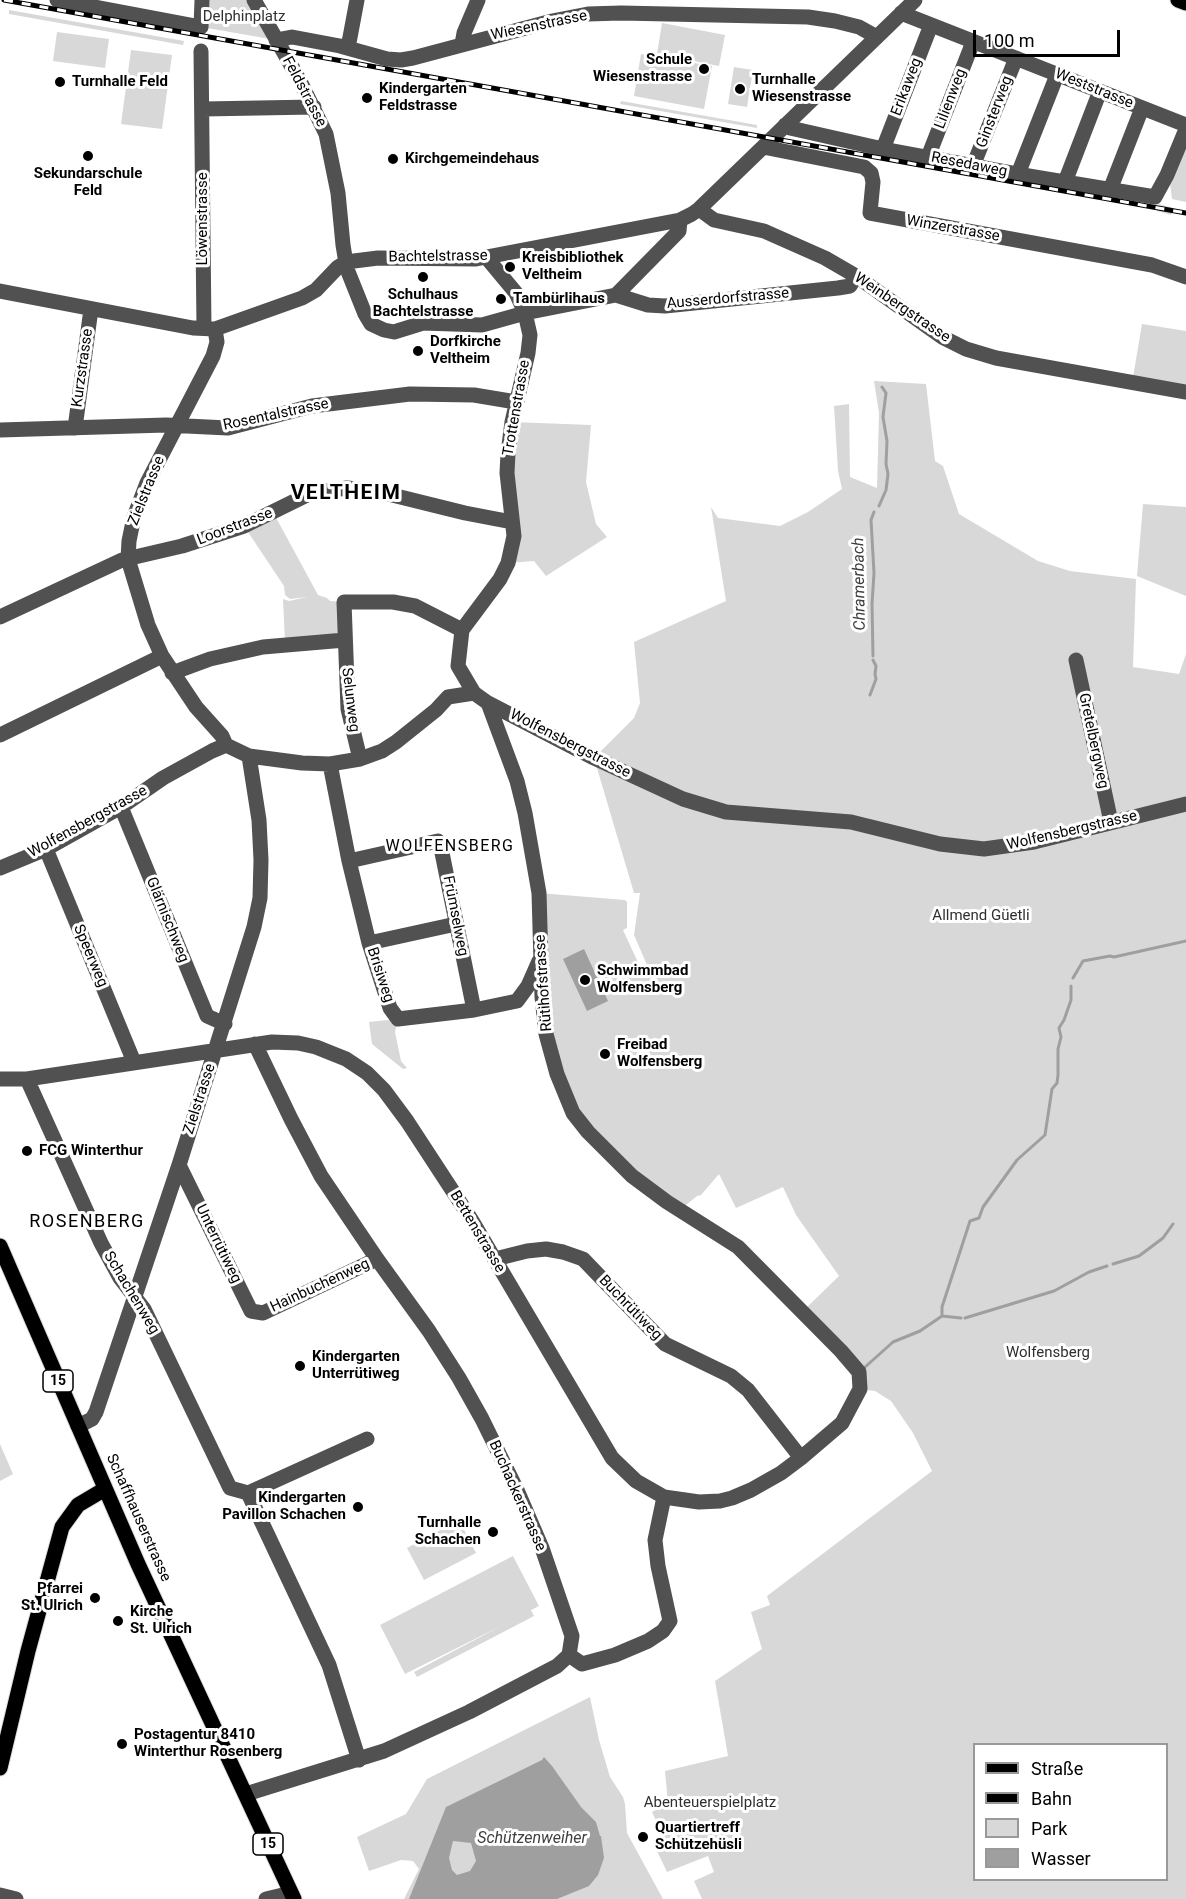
<!DOCTYPE html>
<html>
<head>
<meta charset="utf-8">
<style>
  body { margin:0 }
  #map { position:relative; width:1186px; height:1899px; overflow:hidden; background:#fff; font-family:Roboto,sans-serif }
  canvas { display:block }
  .legend { position:absolute; left:973px; top:1743px; width:195px; height:138px; box-sizing:border-box; background:#fff; border:2px solid #999; margin:0; padding:8px 10px; list-style:none; font-size:18px; color:#000 }
  .legend li { display:flex; align-items:center; gap:12px; height:30px }
  .legend b { width:30px; border:2px solid #999 }
  .scale { position:absolute; left:973px; top:30px; width:147px; height:27px; box-sizing:border-box; border:3px solid #000; border-top:0; padding-left:8px; font-size:18px; line-height:21px; white-space:nowrap; color:#000; -webkit-text-stroke:4px #fff; paint-order:stroke }
</style>
</head>
<body>
<div id="map">
<canvas width="1186" height="1899"></canvas>
<ul class="legend">
<li><b style="height:8px;background:#000"></b>Straße</li>
<li><b style="height:8px;background:#000"></b>Bahn</li>
<li><b style="height:16px;background:#d8d8d8"></b>Park</li>
<li><b style="height:16px;background:#9f9f9f"></b>Wasser</li>
</ul>
<div class="scale">100 m</div>
</div>
<script>
const c = document.querySelector('canvas').getContext('2d');
c.lineJoin = 'round';
function fill(path, color) { c.fillStyle = color; c.fill(path, 'evenodd'); }
const toPath = rows => new Path2D(rows.map(r => 'M' + r).join(''));
function strokePath(path, color, width, dash) { c.strokeStyle = color; c.lineWidth = width; c.lineCap = dash ? 'butt' : 'round'; c.setLineDash(dash || []); c.stroke(path); }
function drawText(font, color, halo, rows, align = 'center') {
  c.font = font + ' Roboto,sans-serif'; c.lineWidth = 6; c.setLineDash([]); c.textBaseline = 'middle'; c.strokeStyle = halo; c.fillStyle = color; for (const [text, x, y, turn = 0] of rows) {
    c.save(); c.translate(x, y); c.rotate((+turn || 0) * Math.PI / 180); c.textAlign = isNaN(turn) ? turn : align; if (halo) c.strokeText(text, 0, 0); c.fillText(text, 0, 0); c.restore();
  }
}
const green = toPath([
  [202,0,254,0,276,40,201,27],
  [9,10,184,41,183,45,9,14],
  [662,23,725,35,719,66,657,54],
  [57,32,109,39,105,68,53,61],
  [131,50,172,55,162,129,121,124],
  [641,54,712,66,704,109,634,96],
  [734,67,753,70,747,107,728,104],
  [621,101,757,125,757,128,620,104],
  [1186,135,1186,202,1172,199,1169,175],
  [1142,324,1186,331,1186,387,1133,377],
  [874,381,926,384,935,461,943,466,959,514,1038,561,1070,571,1136,579,1133,667,1179,674,1186,654,1186,1899,702,1899,694,1881,714,1872,708,1856,667,1872,655,1847,666,1841,652,1812,668,1803,665,1771,728,1756,715,1681,762,1649,751,1612,770,1605,767,1596,932,1471,913,1433,891,1401,875,1391,860,1389,859,1372,802,1312,839,1276,796,1215,783,1187,736,1208,719,1174,701,1195,697,1196,686,1205,677,1208,600,1145,557,1074,539,893,625,900,627,902,627,928,623,930,642,971,646,970,647,965,634,935,640,893,634,893,594,758,634,718,640,703,634,642,726,601,711,507,718,518,780,526,808,512,842,489,838,471,834,406,849,404,850,477,877,488,879,413],
  [974,1744,1166,1744,1166,1880,974,1880],
  [512,422,591,425,586,482,596,524,607,537,546,576,534,561,508,563],
  [1143,504,1186,507,1186,596,1137,576],
  [273,512,318,595,327,598,330,601,344,602,345,640,285,642,283,599,289,601,307,597,290,599,285,595,284,586,244,526],
  [398,1019,395,1032,401,1061,407,1068,403,1069,372,1044,369,1022],
  [0,1444,13,1474,0,1481],
  [459,1520,476,1553,424,1580,407,1548],
  [513,1556,539,1606,531,1610,534,1616,417,1677,414,1672,503,1625,405,1674,380,1625],
  [590,1697,599,1740,610,1777,623,1797,625,1804,627,1833,663,1899,404,1899,419,1869,413,1861,401,1860,369,1871,357,1837,406,1814,427,1779]
]);
const water = toPath([
  [584,949,608,1001,587,1011,563,959],
  [544,1757,552,1766,581,1807,596,1822,600,1836,601,1836,604,1858,598,1875,589,1886,557,1899,409,1899,446,1807,542,1760],
  [453,1841,471,1843,476,1861,470,1871,457,1875,452,1870,449,1858]
]);
const stream = toPath([
  [879,506,886,490,888,474,886,464,887,441,883,417,886,393,882,387],
  [873,656,872,604,874,573,871,520,874,512],
  [870,695,876,679,875,674,876,666,873,660],
  [1073,978,1083,961,1110,956,1114,957,1186,941],
  [1113,1264,1139,1256,1163,1238,1173,1224],
  [942,1316,961,1318],
  [965,1318,1054,1291,1089,1272,1107,1266],
  [864,1368,893,1342,920,1331,942,1316,942,1307,970,1221,979,1218,983,1207,1017,1160,1045,1135,1052,1089,1057,1083,1058,1075,1058,1049,1061,1037,1059,1028,1064,1020,1071,1000,1071,986]
]);
const minorTunnel = toPath([
  [1164,213,1166,206]
]);
const minor = toPath([
  [57,0,201,27,202,0],
  [254,0,300,81,326,134,338,193,343,245,347,269,365,314,371,324,384,330,394,332,423,323,482,325,525,313,616,295,648,305,665,306,838,288,850,286,856,276],
  [901,13,1186,125],
  [276,40,292,37,340,46,387,59,401,60,413,58,552,21,588,14,621,13,808,17,835,21,859,27,877,37],
  [462,44,464,33,478,0],
  [348,48,357,0],
  [201,51,204,328],
  [203,109,314,107],
  [785,125,790,128,883,149,1018,174,1155,197,1167,175,1186,129],
  [763,147,864,167,871,173,873,182,870,213,1152,265,1186,277],
  [883,149,931,25],
  [928,157,973,42],
  [973,166,1016,58],
  [1018,174,1057,75],
  [1065,182,1100,91],
  [1110,190,1142,108],
  [699,209,714,220,764,231,825,258,856,276,942,337,966,349,996,358,1186,392],
  [0,291,193,328,215,329,302,298,316,290,338,267,346,262,378,258,476,259,680,220,692,214,699,209,915,0],
  [616,295,679,231,680,220],
  [215,329,217,342,213,356,147,483,134,517,129,541,128,559,148,625,162,656,196,707,222,736,226,745],
  [75,428,91,309],
  [0,430,166,425,228,428,312,406,410,394,474,395,516,402],
  [0,617,122,560,182,546,244,526,311,493,347,488,376,491,465,513,512,522],
  [1076,660,1111,822],
  [172,673,210,659,263,647,345,640],
  [474,693,458,666,462,630,500,579,508,563,514,536,507,473,508,453,512,422,528,353,530,335,525,313,516,293,486,257],
  [0,735,162,656],
  [360,759,348,709,344,602,393,602,415,606,462,630],
  [330,764,349,861,369,943,390,1008,398,1019,474,1010,517,1001,528,986,539,961],
  [121,807,207,1016,225,1024],
  [46,849,134,1062],
  [349,861,438,841,440,843,474,1010],
  [0,868,46,849,121,807,163,778,212,751,226,745,249,756,302,763,330,764,360,759,382,751,396,742,436,710,448,697,474,693,488,703,594,758,683,799,726,812,851,822,940,844,984,849,1034,842,1186,804],
  [369,943,456,924],
  [0,1079,27,1079,272,1042,298,1043,316,1047,346,1059,367,1073,384,1090,407,1121,471,1219,612,1458,636,1481,664,1497,699,1502,720,1501,732,1498,751,1490,781,1473,801,1458,842,1423,860,1389,859,1372,841,1351,738,1247,667,1202,632,1176,588,1132,573,1113,557,1074,546,1034,542,997,539,893,525,813,517,781,488,703],
  [27,1079,101,1243,120,1278,144,1309,230,1488,248,1493,329,1665,359,1760],
  [179,1165,251,1311,263,1313,377,1259],
  [495,1259,527,1251,546,1249,563,1252,583,1259,665,1344,731,1376,748,1390,801,1458],
  [78,1426,92,1419,96,1412,179,1165,254,927,260,898,261,860,259,820,249,756],
  [248,1493,367,1439],
  [569,1655,582,1664,615,1655,648,1641,663,1631,670,1621,658,1566,655,1540,664,1497],
  [246,1794,384,1751,469,1712,557,1666,569,1655,572,1636,542,1548,517,1490,482,1419,459,1378,429,1331,377,1259,321,1176,291,1119,255,1044],
  [0,1895,16,1899],
  [266,1899,291,1893]
]);
const major = toPath([
  [1178,0,1186,3],
  [0,1246,138,1564,294,1899],
  [0,1768,28,1651,62,1527,78,1505,105,1489]
]);
const rail = toPath([
  [4,0,1186,213]
]);
const markers = [
  [704,69,6,"#000"],
  [60,82,6,"#000"],
  [740,89,6,"#000"],
  [367,98,6,"#000"],
  [88,156,6,"#000"],
  [393,159,6,"#000"],
  [510,267,6,"#000"],
  [423,277,6,"#000"],
  [501,299,6,"#000"],
  [418,351,6,"#000"],
  [585,980,6,"#000"],
  [605,1054,6,"#000"],
  [27,1151,6,"#000"],
  [300,1366,6,"#000"],
  [358,1507,6,"#000"],
  [493,1532,6,"#000"],
  [95,1598,6,"#000"],
  [118,1621,6,"#000"],
  [122,1744,6,"#000"],
  [643,1837,6,"#000"]
];
const shields = [
  [58,1381,30],
  [268,1844,30]
];
const shieldNames = [
  ["15",58,1381],
  ["15",268,1844]
];
const parkNames = [
  ["Delphinplatz",244,17],
  ["Allmend Güetli",981,916],
  ["Wolfensberg",1048,1353],
  ["Abenteuerspielplatz",710,1803]
];
const streetNames = [
  ["Wiesenstrasse",539,26,-12],
  ["Erikaweg",907,87,-69],
  ["Weststrasse",1094,89,22],
  ["Feldstrasse",304,92,62],
  ["Lilienweg",951,99,-69],
  ["Ginsterweg",995,112,-69],
  ["Resedaweg",969,165,11],
  ["Löwenstrasse",203,219,-90],
  ["Winzerstrasse",953,229,10],
  ["Bachtelstrasse",438,257,-1],
  ["Ausserdorfstrasse",728,299,-5],
  ["Weinbergstrasse",902,308,34],
  ["Kurzstrasse",83,368,-82],
  ["Trottenstrasse",517,408,-80],
  ["Rosentalstrasse",276,415,-12],
  ["Zielstrasse",147,491,-68],
  ["Loorstrasse",235,527,-21],
  ["Selunweg",350,700,83],
  ["Gretelbergweg",1093,741,78],
  ["Wolfensbergstrasse",570,744,27],
  ["Wolfensbergstrasse",88,822,-29],
  ["Wolfensbergstrasse",1072,831,-13],
  ["Frümselweg",455,916,79],
  ["Glärnischweg",167,920,68],
  ["Speerweg",90,956,67],
  ["Brisiweg",380,975,72],
  ["Rütihofstrasse",544,983,-94],
  ["Zielstrasse",200,1099,-72],
  ["Bettenstrasse",477,1232,59],
  ["Unterrütiweg",218,1244,64],
  ["Hainbuchenweg",320,1286,-25],
  ["Schachenweg",131,1293,59],
  ["Buchrütiweg",630,1308,46],
  ["Buchackerstrasse",517,1496,66],
  ["Schaffhauserstrasse",138,1518,66]
];
const poiNames = [
  ["Schule",692,60,"right"],
  ["Wiesenstrasse",692,77,"right"],
  ["Turnhalle",752,80],
  ["Wiesenstrasse",752,97],
  ["Turnhalle Feld",72,82],
  ["Kindergarten",379,89],
  ["Feldstrasse",379,106],
  ["Kirchgemeindehaus",405,159],
  ["Sekundarschule",88,174,"center"],
  ["Feld",88,191,"center"],
  ["Kreisbibliothek",522,258],
  ["Veltheim",522,275],
  ["Schulhaus",423,295,"center"],
  ["Bachtelstrasse",423,312,"center"],
  ["Tambürlihaus",513,299],
  ["Dorfkirche",430,342],
  ["Veltheim",430,359],
  ["Schwimmbad",597,971],
  ["Wolfensberg",597,988],
  ["Freibad",617,1045],
  ["Wolfensberg",617,1062],
  ["FCG Winterthur",39,1151],
  ["Kindergarten",312,1357],
  ["Unterrütiweg",312,1374],
  ["Kindergarten",346,1498,"right"],
  ["Pavillon Schachen",346,1515,"right"],
  ["Turnhalle",481,1523,"right"],
  ["Schachen",481,1540,"right"],
  ["Pfarrei",83,1589,"right"],
  ["St. Ulrich",83,1606,"right"],
  ["Kirche",130,1612],
  ["St. Ulrich",130,1629],
  ["Postagentur 8410",134,1735],
  ["Winterthur Rosenberg",134,1752],
  ["Quartiertreff",655,1828],
  ["Schützehüsli",655,1845]
];
const waterNames = [
  ["Chramerbach",860,584,-91],
  ["Schützenweiher",532,1839]
];
const neighbourhoodNames = [
  ["WOLFENSBERG",450,847]
];
const quarterNames = [
  ["ROSENBERG",87,1222]
];
const districtNames = [
  ["VELTHEIM",346,494]
];
fill(green, '#d8d8d8');
fill(water, '#9f9f9f');
strokePath(stream, '#9f9f9f', 3);
strokePath(minorTunnel, '#d9d9d9', 15, [15, 8]);
strokePath(major, '#dbdbdb', 17);
strokePath(minor, '#515151', 15);
strokePath(major, '#000', 15);
strokePath(rail, '#000', 5);
strokePath(rail, '#fff', 3, [9]);
for (const [x, y, r, color] of markers) { const dot = new Path2D(); dot.arc(x, y, r, 0, 2 * Math.PI); c.fillStyle = color; c.fill(dot); strokePath(dot, '#fff', 2); }
for (const [x, y, w] of shields) { const box = new Path2D(); box.roundRect(x - w / 2, y - 11, w, 22, 4.5); c.fillStyle = '#fff'; c.fill(box); strokePath(box, '#000', 1.5); }
drawText('bold 14px', '#000', null, shieldNames);
drawText('15px', '#2f2f2f', '#fff', parkNames);
drawText('15px', '#000', '#fff', streetNames);
drawText('bold 15px', '#000', '#fff', poiNames, 'left');
drawText('italic 16px', '#404040', '#fff', waterNames);
c.letterSpacing = '1.5px';
drawText('16px', '#000', '#fff', neighbourhoodNames);
c.letterSpacing = '0px';
c.letterSpacing = '1.5px';
drawText('18px', '#000', '#fff', quarterNames);
c.letterSpacing = '0px';
c.letterSpacing = '1.5px';
drawText('bold 21px', '#000', '#fff', districtNames);
c.letterSpacing = '0px';
</script>
</body>
</html>
